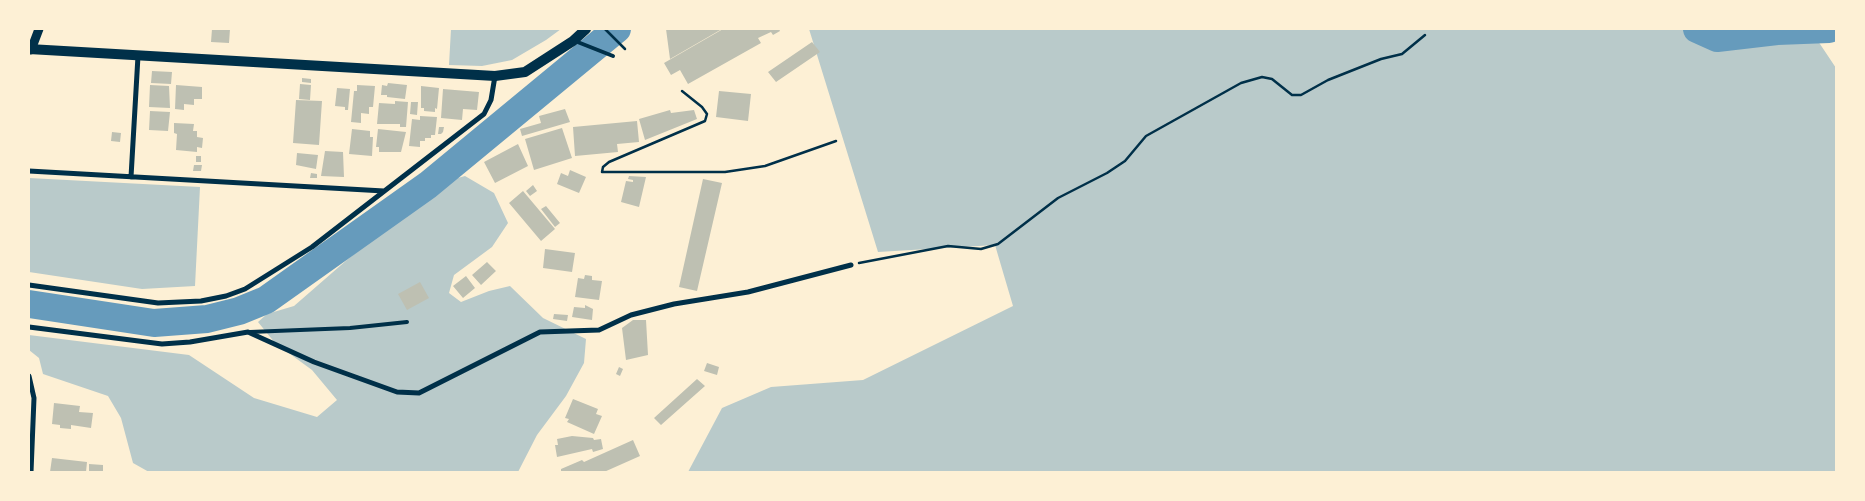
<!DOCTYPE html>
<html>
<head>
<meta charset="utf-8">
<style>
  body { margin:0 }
  #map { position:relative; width:1865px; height:501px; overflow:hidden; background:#fdf0d5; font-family:Poppins,sans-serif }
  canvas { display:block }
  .frame { position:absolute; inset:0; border:30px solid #fdf0d5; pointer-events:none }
</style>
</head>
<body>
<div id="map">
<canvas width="1865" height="501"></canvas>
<div class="frame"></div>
</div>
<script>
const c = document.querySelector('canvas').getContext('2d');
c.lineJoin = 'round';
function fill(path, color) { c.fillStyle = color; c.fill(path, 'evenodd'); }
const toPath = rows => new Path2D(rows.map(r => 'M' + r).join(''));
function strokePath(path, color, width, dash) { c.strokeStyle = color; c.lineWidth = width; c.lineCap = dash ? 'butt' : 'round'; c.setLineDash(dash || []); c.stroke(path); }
const green = toPath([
  [451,29,561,29,546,40,512,60,482,66,449,65],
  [809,29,1810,29,1836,68,1836,472,688,472,722,408,771,387,863,380,1013,306,995,245,878,252],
  [465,176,494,193,508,223,492,247,454,275,449,293,461,302,489,291,510,286,543,318,586,339,584,363,566,396,537,435,518,472,149,472,133,463,121,418,108,396,43,374,39,358,29,350,29,335,189,355,254,398,317,417,337,400,312,370,275,343,258,322,267,314,294,306,348,259,447,181],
  [29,178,200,187,195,286,142,289,29,272]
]);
const river = toPath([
  [1697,29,1717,38,1777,31,1829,29],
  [29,304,154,323,207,319,239,311,266,300,428,185,617,29]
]);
const building = toPath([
  [212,29,230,29,229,43,211,42],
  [666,29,722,29,670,59],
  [723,29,779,29,780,31,773,35,771,32,758,38,761,43,688,84,680,70,671,75,664,63],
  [812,42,820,52,776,82,768,72],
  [152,71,172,72,171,84,151,83],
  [302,78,311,79,311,83,302,82],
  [388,83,407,85,405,99,387,97,387,95,381,95,382,85,387,86],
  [300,84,311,85,310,100,299,99],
  [150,85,169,86,170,108,149,107],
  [176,85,202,87,202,99,194,99,194,105,184,104,184,110,175,109],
  [357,85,375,86,373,107,369,107,369,114,361,113,361,123,351,122,354,91,357,91],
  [421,86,439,88,437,109,435,108,435,112,424,111,424,108,421,108],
  [337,88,350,89,348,110,345,110,345,107,335,106],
  [443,89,479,92,477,110,463,109,462,120,441,118],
  [719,91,751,94,748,121,716,117],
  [296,100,322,101,319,145,293,143],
  [395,101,408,102,406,127,400,127,400,124,377,124,379,103,395,104],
  [411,102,418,102,417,115,410,114],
  [565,109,570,122,522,136,520,129,541,123,539,116],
  [670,110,671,113,694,110,697,119,645,140,639,119],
  [150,111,170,112,168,131,149,130],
  [420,116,437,117,435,135,431,135,431,138,425,138,425,141,420,141,420,147,409,146,412,119,420,120],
  [637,121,639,142,617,144,618,152,575,156,573,127],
  [174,123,194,124,193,131,197,131,197,137,203,138,202,148,197,147,197,152,176,150,177,134,174,133],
  [439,127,444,127,443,132,441,134,438,134],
  [562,128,572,158,534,170,525,139],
  [352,129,370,131,370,137,373,137,372,156,349,154],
  [378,129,406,132,401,152,379,152,379,147,376,147],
  [112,132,121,133,120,142,111,141],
  [518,144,528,166,495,183,484,162],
  [325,151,343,152,344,177,321,176],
  [297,153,318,155,316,169,296,165],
  [196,156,201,156,201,162,196,162],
  [194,165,202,165,201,171,193,171],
  [570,170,586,177,579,193,557,184,561,173,568,176],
  [311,173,317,174,317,178,310,178],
  [629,176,646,177,639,207,621,202,626,181,633,182,633,180,628,179],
  [703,179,722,183,697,291,679,287],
  [533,185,537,191,530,196,526,191],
  [523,191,555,229,541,241,509,203],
  [546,206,560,223,555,227,541,209],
  [545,249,575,253,572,272,543,268],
  [487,262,496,271,481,285,472,275],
  [585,275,592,276,592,280,602,281,599,300,575,297,578,278,584,279],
  [466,276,475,288,463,298,453,286],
  [420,282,429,298,407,310,398,294],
  [585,305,593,309,592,320,572,317,574,307,585,308],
  [554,314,568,315,567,321,553,319],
  [633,320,646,320,648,355,626,360,622,328],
  [707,363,719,367,717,375,704,371],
  [619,367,623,369,620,376,616,374],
  [697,379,705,386,661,425,654,418],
  [573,399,598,409,596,414,602,416,594,434,567,422,569,419,565,418],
  [54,403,80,406,79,412,93,413,91,428,71,425,71,429,60,428,60,425,52,424],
  [572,436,593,438,594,440,601,439,603,449,593,452,592,449,557,457,555,445,558,445,557,439],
  [633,440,640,456,604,472,561,472,561,469,582,460,584,462],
  [52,458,87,462,86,472,50,472],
  [89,464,103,465,103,472,89,472]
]);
const path = toPath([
  [605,29,625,49],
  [682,91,702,107,707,114,705,121,609,162,603,167,602,172,725,172,765,166,836,141],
  [859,263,948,246,981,249,998,244,1058,198,1107,173,1125,161,1146,136,1241,83,1262,77,1272,79,1292,95,1301,95,1328,80,1381,59,1402,54,1425,35]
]);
const service = toPath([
  [575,41,613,56],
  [250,332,350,328,407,322]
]);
const minor = toPath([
  [29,171,384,191],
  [131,177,138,56],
  [29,285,158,303,201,301,226,296,245,289,312,247,484,114,491,100,495,76],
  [29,327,162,344,190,342,248,332,314,362,397,392,419,393,540,332,599,330,631,315,674,304,748,292,851,265],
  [29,376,34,398,31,472]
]);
const tertiary = toPath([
  [31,50,39,29]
]);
const secondary = toPath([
  [29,49,495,76,525,72,573,41,586,29]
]);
fill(green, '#b9caca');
strokePath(river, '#669bbc', 28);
fill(building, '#bec0b2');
strokePath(path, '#003049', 2.5);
strokePath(service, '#003049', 4);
strokePath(minor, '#003049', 5);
strokePath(tertiary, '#003049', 9);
strokePath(secondary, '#003049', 10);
</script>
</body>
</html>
